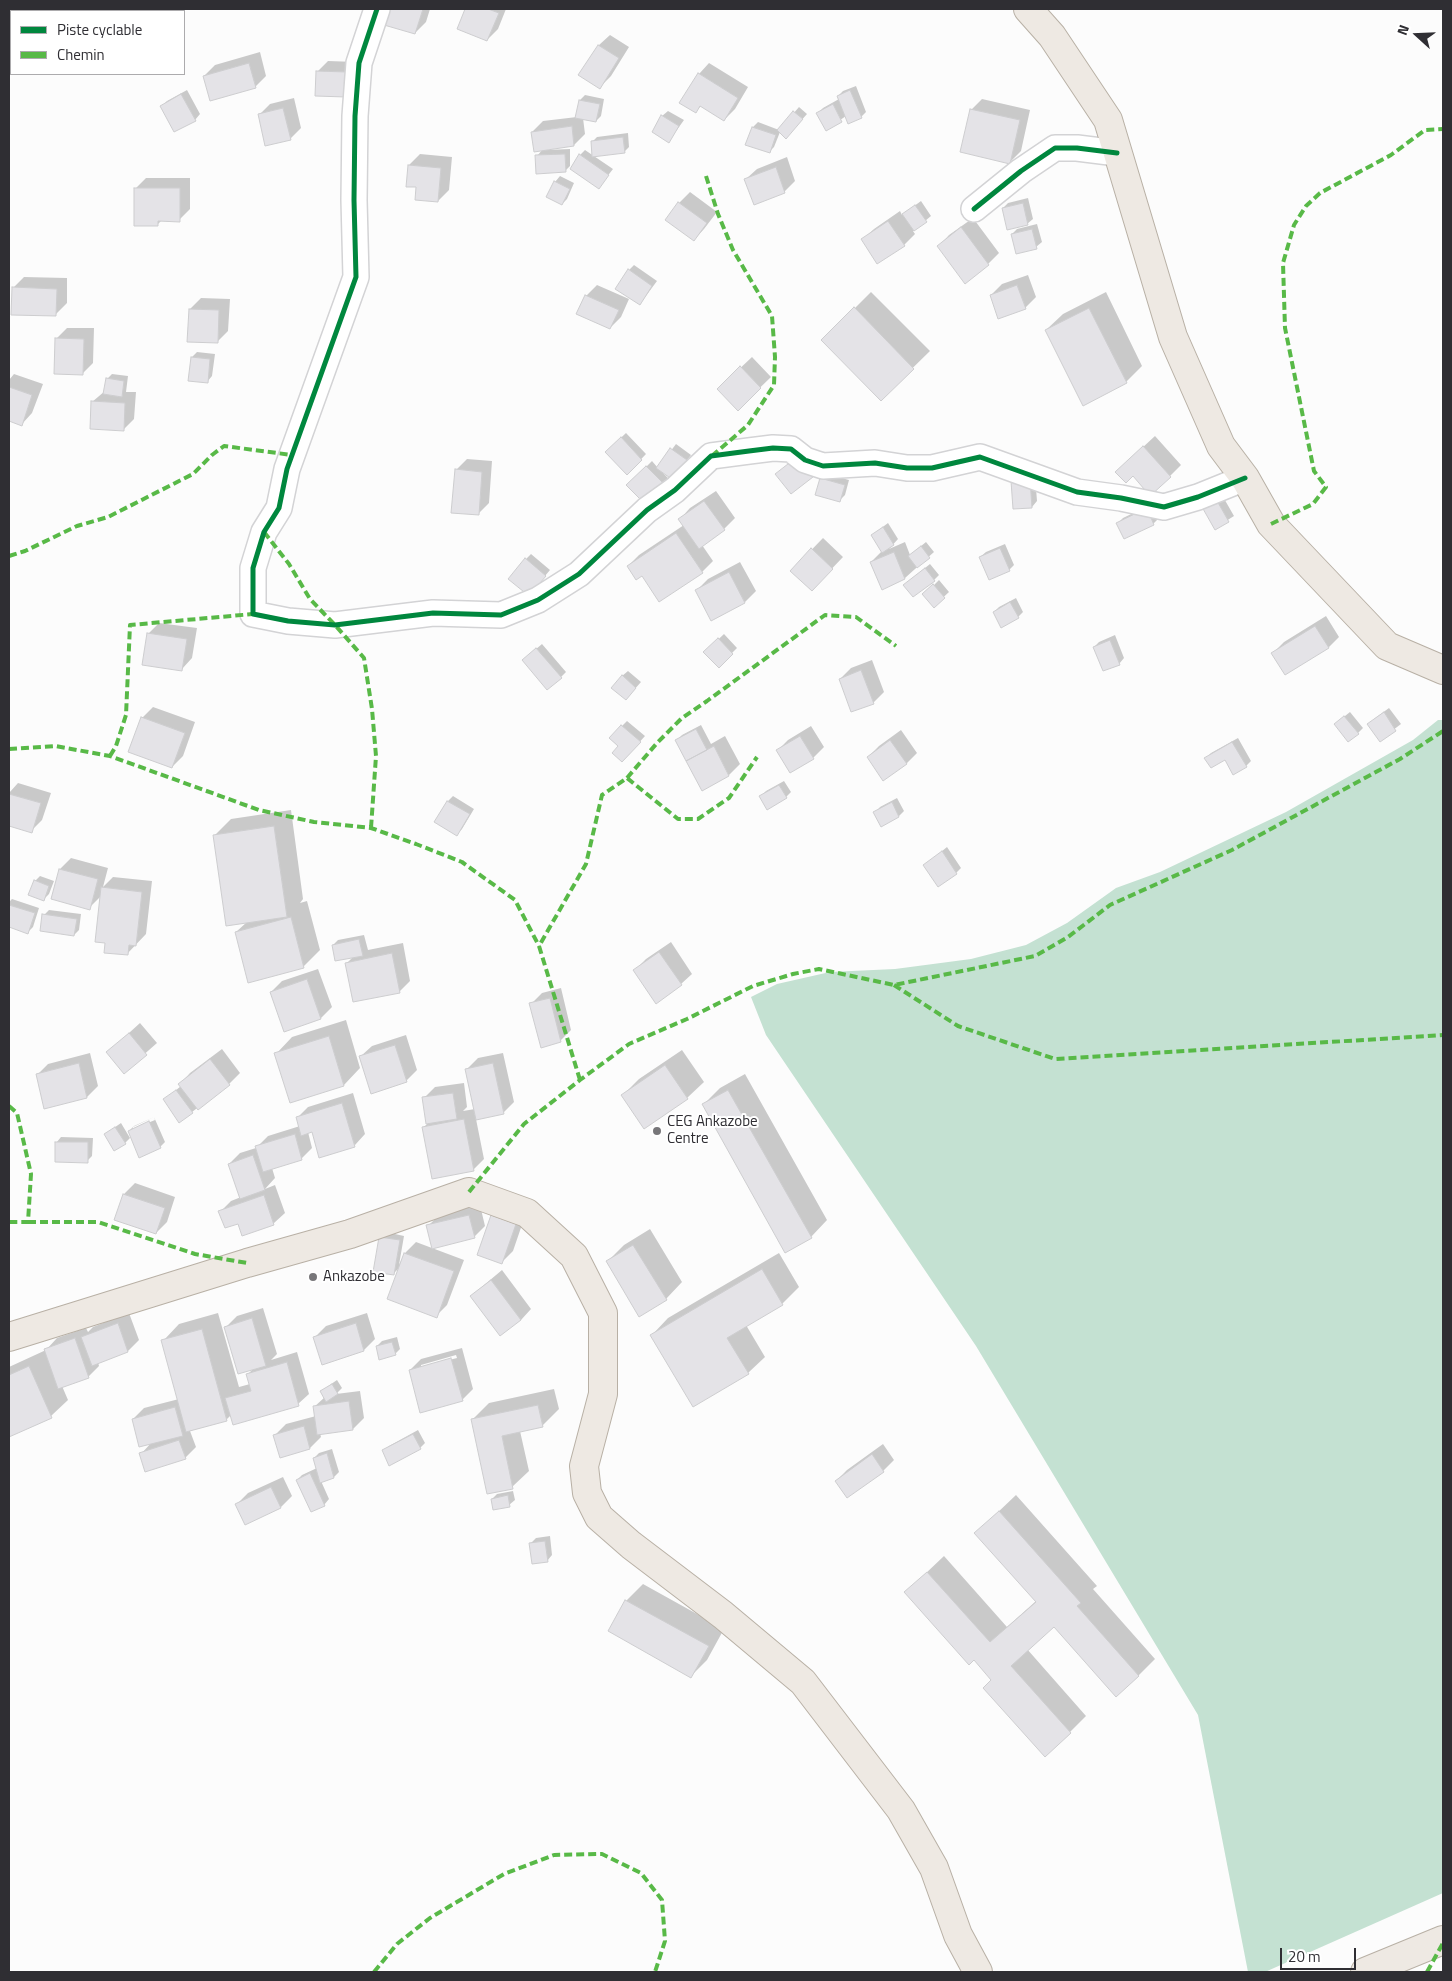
<!DOCTYPE html>
<html>
<head>
<meta charset="utf-8">
<style>
  body { margin:0 }
  #map { position:relative; width:1452px; height:1981px; overflow:hidden; background:#fcfcfc; font-family:"Titillium Web",sans-serif }
  canvas { display:block }
  .frame { position:absolute; inset:0; border:10px solid #2f2e33; pointer-events:none }
  .legend { position:absolute; left:10px; top:10px; width:175px; height:65px; box-sizing:border-box; background:#fff; border:1px solid #acabad; margin:0; padding:6px 9px; list-style:none; font-size:15px; color:#2f2e33 }
  .legend li { display:flex; align-items:center; gap:10px; height:25px }
  .legend b { width:25px; border:1px solid #acabad }
  .north { position:absolute; left:1392px; top:10px; width:50px; height:50px; -webkit-text-stroke:4px #fff; paint-order:stroke; rotate:290deg; font-size:14px; font-weight:700; line-height:20px; text-align:center; color:#2f2e33 }
  .north::after { content:''; display:block; margin:auto; width:18px; height:22px; background:#2f2e33; clip-path:polygon(50% 0,100% 100%,50% 72%,0 100%) }
  .scale { position:absolute; left:1280px; top:1948px; width:76px; height:22px; box-sizing:border-box; border:2px solid #2f2e33; border-top:0; padding-left:6px; font-size:15px; line-height:18px; white-space:nowrap; color:#2f2e33; -webkit-text-stroke:4px #fff; paint-order:stroke }
</style>
</head>
<body>
<div id="map">
<canvas width="1452" height="1981"></canvas>
<div class="frame"></div>
<ul class="legend">
<li><b style="height:6px;background:#00873e"></b>Piste cyclable</li>
<li><b style="height:6px;background:#58b947"></b>Chemin</li>
</ul>
<div class="north">N</div>
<div class="scale">20 m</div>
</div>
<script>
const c = document.querySelector('canvas').getContext('2d');
c.lineJoin = 'round';
function fill(path, color) { c.fillStyle = color; c.fill(path, 'evenodd'); }
const toPath = rows => new Path2D(rows.map(r => 'M' + r).join(''));
function strokePath(path, color, width, dash) { c.strokeStyle = color; c.lineWidth = width; c.lineCap = dash ? 'butt' : 'round'; c.setLineDash(dash || []); c.stroke(path); }
function drawText(font, color, halo, rows, align = 'center') {
  c.font = font + ' "Titillium Web",sans-serif'; c.lineWidth = 4; c.setLineDash([]); c.textBaseline = 'middle'; c.strokeStyle = halo; c.fillStyle = color; for (const [text, x, y, turn = 0] of rows) {
    c.save(); c.translate(x, y); c.rotate((+turn || 0) * Math.PI / 180); c.textAlign = isNaN(turn) ? turn : align; if (halo) c.strokeText(text, 0, 0); c.fillText(text, 0, 0); c.restore();
  }
}
const forest = toPath([
  [1438,720,1443,720,1443,1893,1265,1972,1248,1972,1198,1715,976,1346,766,1035,751,997,777,984,830,972,895,969,971,959,1026,945,1067,923,1116,888,1160,872,1286,812,1413,740]
]);
const shadow = toPath([
  [391,9,430,9,426,22,415,33,386,24],
  [467,9,506,9,498,29,487,40,459,28],
  [610,35,629,47,611,76,600,87,599,45],
  [260,52,266,76,255,87,204,76,215,65],
  [328,61,357,62,346,96,317,72],
  [709,63,748,87,735,109,724,120,701,106,696,111,699,74],
  [856,86,866,112,861,117,846,116,827,129,818,113,823,108,839,99,838,96,843,91],
  [187,90,200,114,195,120,162,106,167,101],
  [585,95,604,99,601,116,596,121,583,118,585,134,574,145,546,149,546,150,570,149,570,166,565,171,537,156,543,149,532,132,543,121,577,117,580,100],
  [294,98,301,128,290,139,259,115,270,104],
  [982,99,1030,110,1021,151,1010,162,971,110],
  [799,107,807,114,791,132,780,132,774,147,769,152,753,127,758,122,779,130],
  [668,111,684,120,669,141,662,116],
  [628,133,629,147,624,152,592,142,597,137],
  [585,150,613,169,599,187,580,155],
  [420,154,452,157,449,190,438,201,409,165],
  [787,157,795,181,784,192,746,179,757,169],
  [560,176,574,183,567,199,562,204,555,182],
  [146,178,190,178,190,209,179,220,162,220,157,225,135,189],
  [690,192,717,212,704,229,694,240,679,203],
  [1028,198,1033,219,1027,224,1003,208,1008,203],
  [921,201,931,216,913,231,915,234,904,245,863,239,874,229,900,211,902,215],
  [973,218,999,253,988,264,939,246,949,235],
  [1037,224,1042,242,1036,247,1012,234,1017,229],
  [634,265,657,281,640,304,629,270],
  [1028,275,1036,297,1025,308,991,295,1002,284],
  [24,277,67,278,67,303,56,314,13,288],
  [597,285,629,299,621,317,610,328,586,296],
  [871,292,930,351,881,399,823,340],
  [1106,292,1142,366,1126,382,1046,330,1063,314],
  [201,298,230,299,228,331,217,342,190,309],
  [67,328,94,328,93,363,82,374,56,339],
  [197,352,215,354,212,376,207,382,192,357],
  [752,357,771,377,738,409,718,389],
  [14,374,43,384,32,413,22,424,9,420,9,380],
  [112,374,128,376,126,392,136,392,134,419,123,430,92,402,105,391,107,379],
  [626,433,646,454,627,474,606,452],
  [1155,436,1181,465,1170,476,1128,461],
  [676,444,691,455,678,473,663,473,668,478,644,502,628,485,652,461,658,468],
  [467,459,492,461,489,503,478,514,456,470],
  [827,474,849,480,845,495,840,500,821,479],
  [1035,475,1037,501,1032,507,1014,508],
  [716,491,735,518,724,529,702,545,713,561,702,572,642,574,628,566,639,555,684,525,680,519,690,508],
  [1222,495,1234,516,1215,528,1203,507],
  [1152,504,1158,519,1153,524,1118,523,1123,518],
  [888,523,898,539,889,549,905,542,910,555,926,542,934,552,905,578,882,588,871,562,882,551,872,535],
  [823,538,843,557,822,579,792,570],
  [1005,544,1014,565,1009,570,980,557,986,552],
  [531,554,550,570,534,589,526,559],
  [740,562,756,591,745,602,712,620,697,590,708,579],
  [930,564,939,575,934,580,910,580],
  [939,580,949,592,934,606,924,595],
  [1016,598,1023,612,1018,617,994,612,999,607],
  [1326,616,1339,637,1328,648,1273,653,1284,642],
  [159,623,197,628,192,658,182,669,148,634],
  [724,634,737,648,719,666,705,652],
  [1115,635,1124,658,1119,664,1094,647,1099,642],
  [542,644,566,672,561,677,529,655],
  [872,660,884,692,873,703,840,679,851,668],
  [628,671,641,682,626,699,622,676],
  [153,707,195,722,183,756,172,767,142,718],
  [1389,708,1401,724,1380,740,1374,719],
  [1350,712,1363,728,1358,733,1340,720],
  [627,721,645,736,627,756,610,738],
  [701,725,711,744,725,736,740,764,729,775,703,789,677,740,682,735],
  [811,726,824,747,813,758,777,751,788,740],
  [901,730,917,753,906,764,868,757,879,746],
  [1238,738,1251,761,1246,766,1225,759,1206,758,1211,753],
  [784,781,791,792,786,797,761,796,766,791],
  [18,783,51,793,42,820,31,831,9,824,9,793],
  [453,796,474,809,462,829,457,834,448,801],
  [897,798,904,811,899,816,882,825,875,813,880,807],
  [291,810,303,899,300,903,307,901,320,950,304,966,249,981,236,932,247,922,214,836,231,819],
  [947,847,961,868,956,873,925,865],
  [71,858,108,868,103,887,113,877,152,881,146,934,127,954,107,942,101,896,89,908,60,869],
  [40,876,54,881,49,894,44,899,35,881],
  [12,899,39,908,33,927,28,932,9,926,9,902],
  [49,910,81,914,79,930,74,935,44,915],
  [364,935,368,950,403,943,410,981,399,992,346,964,354,956,333,945,338,940],
  [671,942,692,974,681,984,635,970,646,959],
  [318,969,332,1007,321,1018,284,1030,271,992,282,981],
  [561,988,571,1030,560,1041,531,1004,542,993],
  [346,1020,360,1068,344,1085,276,1054,292,1037],
  [140,1023,157,1043,124,1072,108,1052],
  [406,1035,417,1070,406,1081,361,1056,372,1046],
  [222,1049,240,1073,229,1084,192,1112,164,1100,181,1086,180,1084,190,1073],
  [682,1050,704,1082,687,1098,623,1095,639,1079],
  [90,1053,98,1086,87,1097,37,1075,48,1064],
  [503,1053,514,1102,503,1113,476,1119,484,1159,473,1170,423,1128,428,1123,424,1098,435,1087,464,1083,467,1107,463,1111,475,1109,467,1069,478,1058],
  [745,1074,827,1220,811,1237,704,1104,720,1088],
  [353,1093,365,1134,355,1145,312,1131,308,1132,312,1148,301,1159,272,1168,275,1178,265,1189,275,1185,285,1213,274,1223,243,1234,238,1222,220,1212,231,1201,241,1197,229,1164,240,1153,256,1148,268,1136,300,1126,297,1118,308,1107],
  [154,1117,165,1142,160,1147,129,1131,134,1126],
  [154,1117,155,1120,133,1129,133,1127],
  [121,1123,130,1138,125,1143,105,1134],
  [61,1137,93,1138,92,1156,87,1161,56,1143],
  [135,1183,175,1197,167,1222,156,1233,116,1219,124,1194],
  [480,1205,485,1226,474,1237,428,1226,439,1215],
  [503,1205,526,1213,513,1251,502,1262,492,1216],
  [650,1229,682,1282,666,1299,607,1262,624,1245],
  [386,1232,404,1236,399,1265,405,1253,416,1242,464,1260,447,1305,436,1316,399,1268,393,1274,380,1237],
  [779,1253,799,1287,782,1304,746,1325,765,1357,748,1373,652,1335,668,1318],
  [502,1270,531,1309,521,1320,471,1296],
  [263,1308,277,1354,271,1360,297,1352,309,1394,298,1404,231,1415,226,1420,190,1431,196,1447,185,1458,141,1454,151,1443,133,1419,144,1408,179,1399,163,1341,179,1324,218,1313,239,1387,250,1384,248,1374,253,1369,226,1327,237,1316],
  [129,1313,139,1340,128,1351,98,1362,99,1366,88,1377,62,1386,68,1400,51,1416,9,1436,9,1367,46,1350,57,1338,86,1328,88,1332,93,1327],
  [367,1313,375,1339,364,1350,315,1337,326,1326],
  [397,1337,400,1349,395,1354,377,1346,382,1341],
  [462,1348,473,1389,462,1400,410,1370,421,1359],
  [456,1355,457,1358,421,1367,421,1365],
  [337,1380,342,1388,336,1394,360,1391,364,1418,353,1429,320,1433,321,1437,310,1448,275,1435,286,1424,316,1416,314,1407,325,1397,321,1391],
  [554,1389,559,1409,542,1426,520,1431,529,1471,512,1487,472,1420,489,1403],
  [418,1430,425,1443,420,1448,383,1451,389,1446],
  [883,1444,894,1460,883,1471,836,1481,847,1470],
  [332,1449,339,1472,334,1477,321,1481,329,1499,324,1505,297,1480,302,1475,317,1468,314,1458,319,1453],
  [283,1477,292,1496,281,1507,237,1504,248,1493],
  [513,1491,515,1500,509,1505,492,1499,497,1494],
  [1016,1495,1097,1586,1093,1589,1155,1659,1138,1676,1054,1625,1027,1649,1086,1716,1070,1732,992,1680,974,1659,906,1592,944,1556,1007,1627,1036,1601,976,1533],
  [550,1536,552,1555,547,1561,531,1543,536,1538],
  [643,1584,724,1629,707,1660,691,1676,609,1631,626,1601]
]);
const building = toPath([
  [389,9,423,9,415,34,384,25,389,9],
  [465,9,488,9,499,13,487,41,457,29,465,9],
  [598,45,619,58,600,89,578,75,598,45],
  [249,63,256,88,210,101,203,76,249,63],
  [316,71,347,72,346,97,315,96,316,71],
  [698,73,738,98,724,121,700,106,696,113,679,103,698,73],
  [850,90,862,118,848,124,837,96,850,90],
  [181,94,196,121,174,132,160,106,181,94],
  [579,100,600,104,596,122,575,118,579,100],
  [833,104,842,122,826,131,816,113,833,104],
  [283,108,291,140,265,146,258,114,283,108],
  [970,109,1020,120,1010,164,960,152,970,109],
  [793,111,803,119,786,139,777,130,793,111],
  [661,115,679,126,669,143,652,132,661,115],
  [572,126,574,146,534,152,531,132,572,126],
  [752,127,776,135,770,153,745,145,752,127],
  [623,137,625,153,592,157,591,141,623,137],
  [565,154,566,172,536,174,535,155,565,154],
  [579,154,609,175,599,189,570,169,579,154],
  [408,165,441,168,438,202,415,200,416,187,406,187,408,165],
  [776,167,785,193,754,205,744,179,776,167],
  [554,181,570,189,562,205,546,197,554,181],
  [134,188,180,188,180,222,158,221,158,226,134,226,134,188],
  [678,202,707,223,694,241,665,220,678,202],
  [1023,203,1028,225,1007,230,1002,208,1023,203],
  [915,205,927,222,914,231,902,214,915,205],
  [888,221,905,246,877,264,861,239,888,221],
  [961,227,989,265,965,284,937,246,961,227],
  [1032,229,1037,249,1016,254,1011,234,1032,229],
  [628,269,652,286,640,305,615,289,628,269],
  [1017,285,1026,309,998,319,990,295,1017,285],
  [12,287,57,289,56,316,11,315,12,287],
  [585,295,619,310,610,329,576,314,585,295],
  [854,307,914,369,881,401,821,340,854,307],
  [1089,308,1127,383,1083,406,1045,330,1089,308],
  [189,309,219,310,218,343,187,342,189,309],
  [55,338,84,339,83,375,54,374,55,338],
  [191,357,210,359,208,383,188,381,191,357],
  [740,366,761,388,738,411,717,389,740,366],
  [106,378,124,381,122,397,103,394,106,378],
  [9,387,32,395,22,426,9,421,9,387],
  [91,401,125,403,124,431,90,429,91,401],
  [621,437,642,460,627,475,605,452,621,437],
  [1143,446,1171,477,1150,496,1133,476,1126,483,1115,472,1143,446],
  [670,448,687,460,673,480,656,468,670,448],
  [797,457,813,477,791,494,775,474,797,457],
  [646,466,664,484,644,503,626,485,646,466],
  [455,469,482,472,479,515,451,513,455,469],
  [820,478,845,485,840,502,815,495,820,478],
  [1030,479,1032,508,1013,509,1011,481,1030,479],
  [1216,499,1229,522,1215,530,1202,507,1216,499],
  [704,501,725,530,699,549,678,519,704,501],
  [1147,508,1154,525,1124,539,1116,523,1147,508],
  [883,527,894,545,882,553,871,535,883,527],
  [676,533,703,573,659,602,642,576,636,580,627,566,676,533],
  [921,546,930,558,917,568,908,556,921,546],
  [811,548,833,569,812,591,790,571,811,548],
  [1000,548,1010,571,989,580,979,557,1000,548],
  [894,552,905,579,882,590,870,562,894,552],
  [525,558,546,576,529,596,508,579,525,558],
  [925,568,935,581,913,597,903,585,925,568],
  [729,572,745,603,711,621,695,590,729,572],
  [933,584,945,598,934,608,922,594,933,584],
  [1010,602,1019,618,1001,628,993,612,1010,602],
  [1315,626,1329,648,1285,675,1271,653,1315,626],
  [147,633,187,639,182,671,142,665,147,633],
  [718,638,733,654,719,668,703,652,718,638],
  [1110,640,1120,665,1103,671,1093,647,1110,640],
  [536,648,562,678,547,690,522,660,536,648],
  [861,670,874,704,851,712,839,679,861,670],
  [622,675,636,688,626,700,611,688,622,675],
  [1384,712,1396,731,1380,742,1367,724,1384,712],
  [1344,716,1359,734,1348,742,1334,724,1344,716],
  [141,717,185,733,172,768,128,752,141,717],
  [621,725,641,742,622,762,612,753,618,746,609,738,621,725],
  [696,729,707,750,686,761,675,740,696,729],
  [800,736,814,759,790,773,776,750,800,736],
  [890,740,907,764,883,781,867,757,890,740],
  [1232,742,1247,767,1233,775,1225,760,1211,768,1204,758,1232,742],
  [714,746,729,776,702,791,686,761,714,746],
  [779,785,787,798,767,810,759,796,779,785],
  [9,794,41,803,32,833,9,826,9,794],
  [447,801,470,814,457,836,434,822,447,801],
  [892,802,899,817,881,827,873,812,892,802],
  [274,826,287,917,226,926,213,835,274,826],
  [942,851,957,874,938,887,923,865,942,851],
  [59,869,98,879,90,910,51,899,59,869],
  [34,880,49,886,44,901,28,895,34,880],
  [101,887,142,892,136,946,129,945,128,955,104,953,105,943,95,942,101,887],
  [9,905,35,913,28,934,9,927,9,905],
  [42,914,77,919,74,936,40,931,42,914],
  [291,917,304,968,248,983,235,932,291,917],
  [359,939,363,956,335,961,332,945,359,939],
  [659,952,682,985,656,1004,633,970,659,952],
  [392,953,400,993,353,1002,345,963,392,953],
  [307,979,321,1019,284,1032,270,992,307,979],
  [550,998,561,1042,541,1048,529,1003,550,998],
  [129,1033,147,1055,124,1074,106,1052,129,1033],
  [329,1036,344,1086,290,1103,274,1053,329,1036],
  [395,1045,407,1082,371,1094,359,1056,395,1045],
  [210,1059,230,1085,198,1110,178,1084,210,1059],
  [79,1063,87,1098,44,1109,36,1074,79,1063],
  [493,1063,504,1114,476,1120,465,1069,493,1063],
  [665,1065,688,1099,644,1129,621,1095,665,1065],
  [176,1090,193,1113,179,1123,163,1099,176,1090],
  [728,1090,812,1238,785,1253,702,1104,728,1090],
  [453,1093,457,1119,426,1124,422,1097,453,1093],
  [342,1103,355,1147,319,1158,312,1132,301,1136,296,1117,342,1103],
  [464,1119,474,1171,432,1179,422,1127,464,1119],
  [149,1121,161,1148,139,1158,128,1131,149,1121],
  [115,1127,126,1144,114,1151,104,1134,115,1127],
  [295,1134,302,1160,263,1172,255,1146,295,1134],
  [55,1142,88,1142,88,1163,55,1162,55,1142],
  [253,1155,265,1190,240,1199,228,1164,253,1155],
  [123,1194,165,1208,156,1234,114,1220,123,1194],
  [264,1195,274,1225,242,1236,238,1224,225,1228,218,1211,264,1195],
  [469,1215,475,1238,432,1249,426,1225,469,1215],
  [491,1215,516,1224,502,1264,477,1255,491,1215],
  [379,1237,400,1240,394,1275,373,1272,379,1237],
  [633,1245,667,1300,639,1317,606,1261,633,1245],
  [404,1253,454,1271,437,1318,387,1299,404,1253],
  [762,1269,783,1305,727,1338,749,1374,693,1407,650,1335,762,1269],
  [491,1280,521,1320,500,1336,470,1296,491,1280],
  [252,1318,266,1366,238,1374,224,1327,252,1318],
  [118,1323,128,1352,92,1366,81,1337,118,1323],
  [356,1323,364,1351,322,1365,313,1337,356,1323],
  [202,1329,227,1421,186,1432,161,1340,202,1329],
  [75,1338,89,1378,58,1389,44,1349,75,1338],
  [392,1342,396,1355,379,1360,376,1346,392,1342],
  [451,1358,463,1401,420,1413,409,1370,451,1358],
  [287,1362,299,1406,233,1425,225,1398,251,1391,246,1374,287,1362],
  [29,1366,52,1418,9,1437,9,1375,29,1366],
  [332,1384,338,1394,326,1402,320,1391,332,1384],
  [349,1401,353,1430,317,1435,313,1406,349,1401],
  [538,1405,543,1427,502,1436,513,1489,487,1494,471,1419,538,1405],
  [175,1407,183,1436,139,1447,132,1419,175,1407],
  [304,1426,310,1449,280,1458,273,1435,304,1426],
  [413,1434,421,1449,389,1466,382,1450,413,1434],
  [179,1440,186,1459,145,1472,139,1453,179,1440],
  [327,1453,334,1478,320,1483,313,1458,327,1453],
  [872,1454,884,1472,847,1498,835,1481,872,1454],
  [310,1473,325,1506,311,1512,296,1480,310,1473],
  [271,1487,281,1508,245,1525,235,1504,271,1487],
  [508,1495,510,1507,493,1510,491,1499,508,1495],
  [999,1511,1081,1603,1077,1606,1139,1676,1116,1697,1054,1627,1011,1666,1071,1733,1045,1757,983,1688,991,1680,974,1660,969,1665,904,1592,927,1572,990,1642,1036,1602,974,1533,999,1511],
  [545,1541,548,1562,532,1564,529,1543,545,1541],
  [625,1600,709,1646,691,1678,608,1631,625,1600]
]);
const street = toPath([
  [377,9,359,63,355,116,354,200,356,277,287,469,279,508,264,532,253,568,253,614,288,621,335,625,433,613,501,615,538,600,579,574,647,510,675,490,711,456,749,451,773,448,791,449,805,460,823,466,875,463,907,468,932,468,980,457,1077,492,1121,498,1164,507,1198,497,1245,478],
  [974,209,1021,171,1055,148,1077,148,1117,153]
]);
const primary = toPath([
  [1028,9,1052,36,1108,120,1173,337,1221,446,1245,478,1271,524,1387,646,1443,670],
  [9,1337,247,1263,350,1234,469,1192,527,1213,574,1256,603,1313,603,1394,584,1466,587,1493,599,1517,631,1545,723,1615,803,1682,901,1810,934,1868,958,1935,978,1972],
  [1365,1972,1443,1940]
]);
const quiet = toPath([
  [706,176,718,214,733,250,772,316,775,357,774,385,748,425,713,455],
  [1271,524,1313,504,1326,487,1314,471,1285,328,1283,263,1294,225,1306,206,1320,193,1391,155,1425,130,1443,129],
  [264,532,289,564,310,599,335,625,364,658,372,709,376,756,371,828],
  [9,556,25,551,77,526,108,517,193,474,212,455,224,446,292,455],
  [9,749,55,746,110,756,259,810,314,822,371,828,416,844,462,862,515,900,539,946],
  [110,756,116,746,126,715,130,625,253,614],
  [627,778,657,743,682,718,707,701,825,615,856,617,896,646],
  [894,985,958,1026,1055,1059,1443,1035],
  [580,1080,539,946,586,864,602,795,627,778,678,819,698,819,729,798,757,757],
  [9,1106,17,1113,31,1174,28,1222,9,1222],
  [469,1192,524,1124,580,1080,629,1044,687,1019,753,986,793,974,819,969,894,985,1035,956,1068,937,1110,905,1232,850,1400,759,1443,731],
  [28,1222,98,1222,195,1254,247,1263],
  [374,1972,397,1944,430,1918,504,1874,554,1855,602,1854,641,1873,662,1900,665,1941,655,1972],
  [1427,1972,1443,1943]
]);
const cycleway = toPath([
  [377,9,359,63,355,116,354,200,356,277,287,469,279,508,264,532,253,568,253,614,288,621,335,625,433,613,501,615,538,600,579,574,647,510,675,490,711,456,749,451,773,448,791,449,805,460,823,466,875,463,907,468,932,468,980,457,1077,492,1121,498,1164,507,1198,497,1245,478],
  [974,209,1021,171,1055,148,1077,148,1117,153]
]);
const markers = [
  [657,1131,5,"#777679"],
  [313,1277,5,"#777679"]
];
const poiNames = [
  ["CEG Ankazobe",667,1122],
  ["Centre",667,1139],
  ["Ankazobe",323,1277]
];
fill(forest, '#c4e1d2');
fill(shadow, '#0003');
fill(building, '#e4e3e7');
strokePath(building, '#cdcdcf', 1);
strokePath(street, '#d3d3d5', 28);
strokePath(primary, '#b8b0a5', 30);
strokePath(street, '#fff', 25);
strokePath(primary, '#eee9e3', 28);
strokePath(quiet, '#58b947', 4, [8, 4]);
strokePath(cycleway, '#00873e', 5);
for (const [x, y, r, color] of markers) { const dot = new Path2D(); dot.arc(x, y, r, 0, 2 * Math.PI); c.fillStyle = color; c.fill(dot); strokePath(dot, '#fff', 2); }
drawText('15px', '#2f2e33', '#fff', poiNames, 'left');
</script>
</body>
</html>
